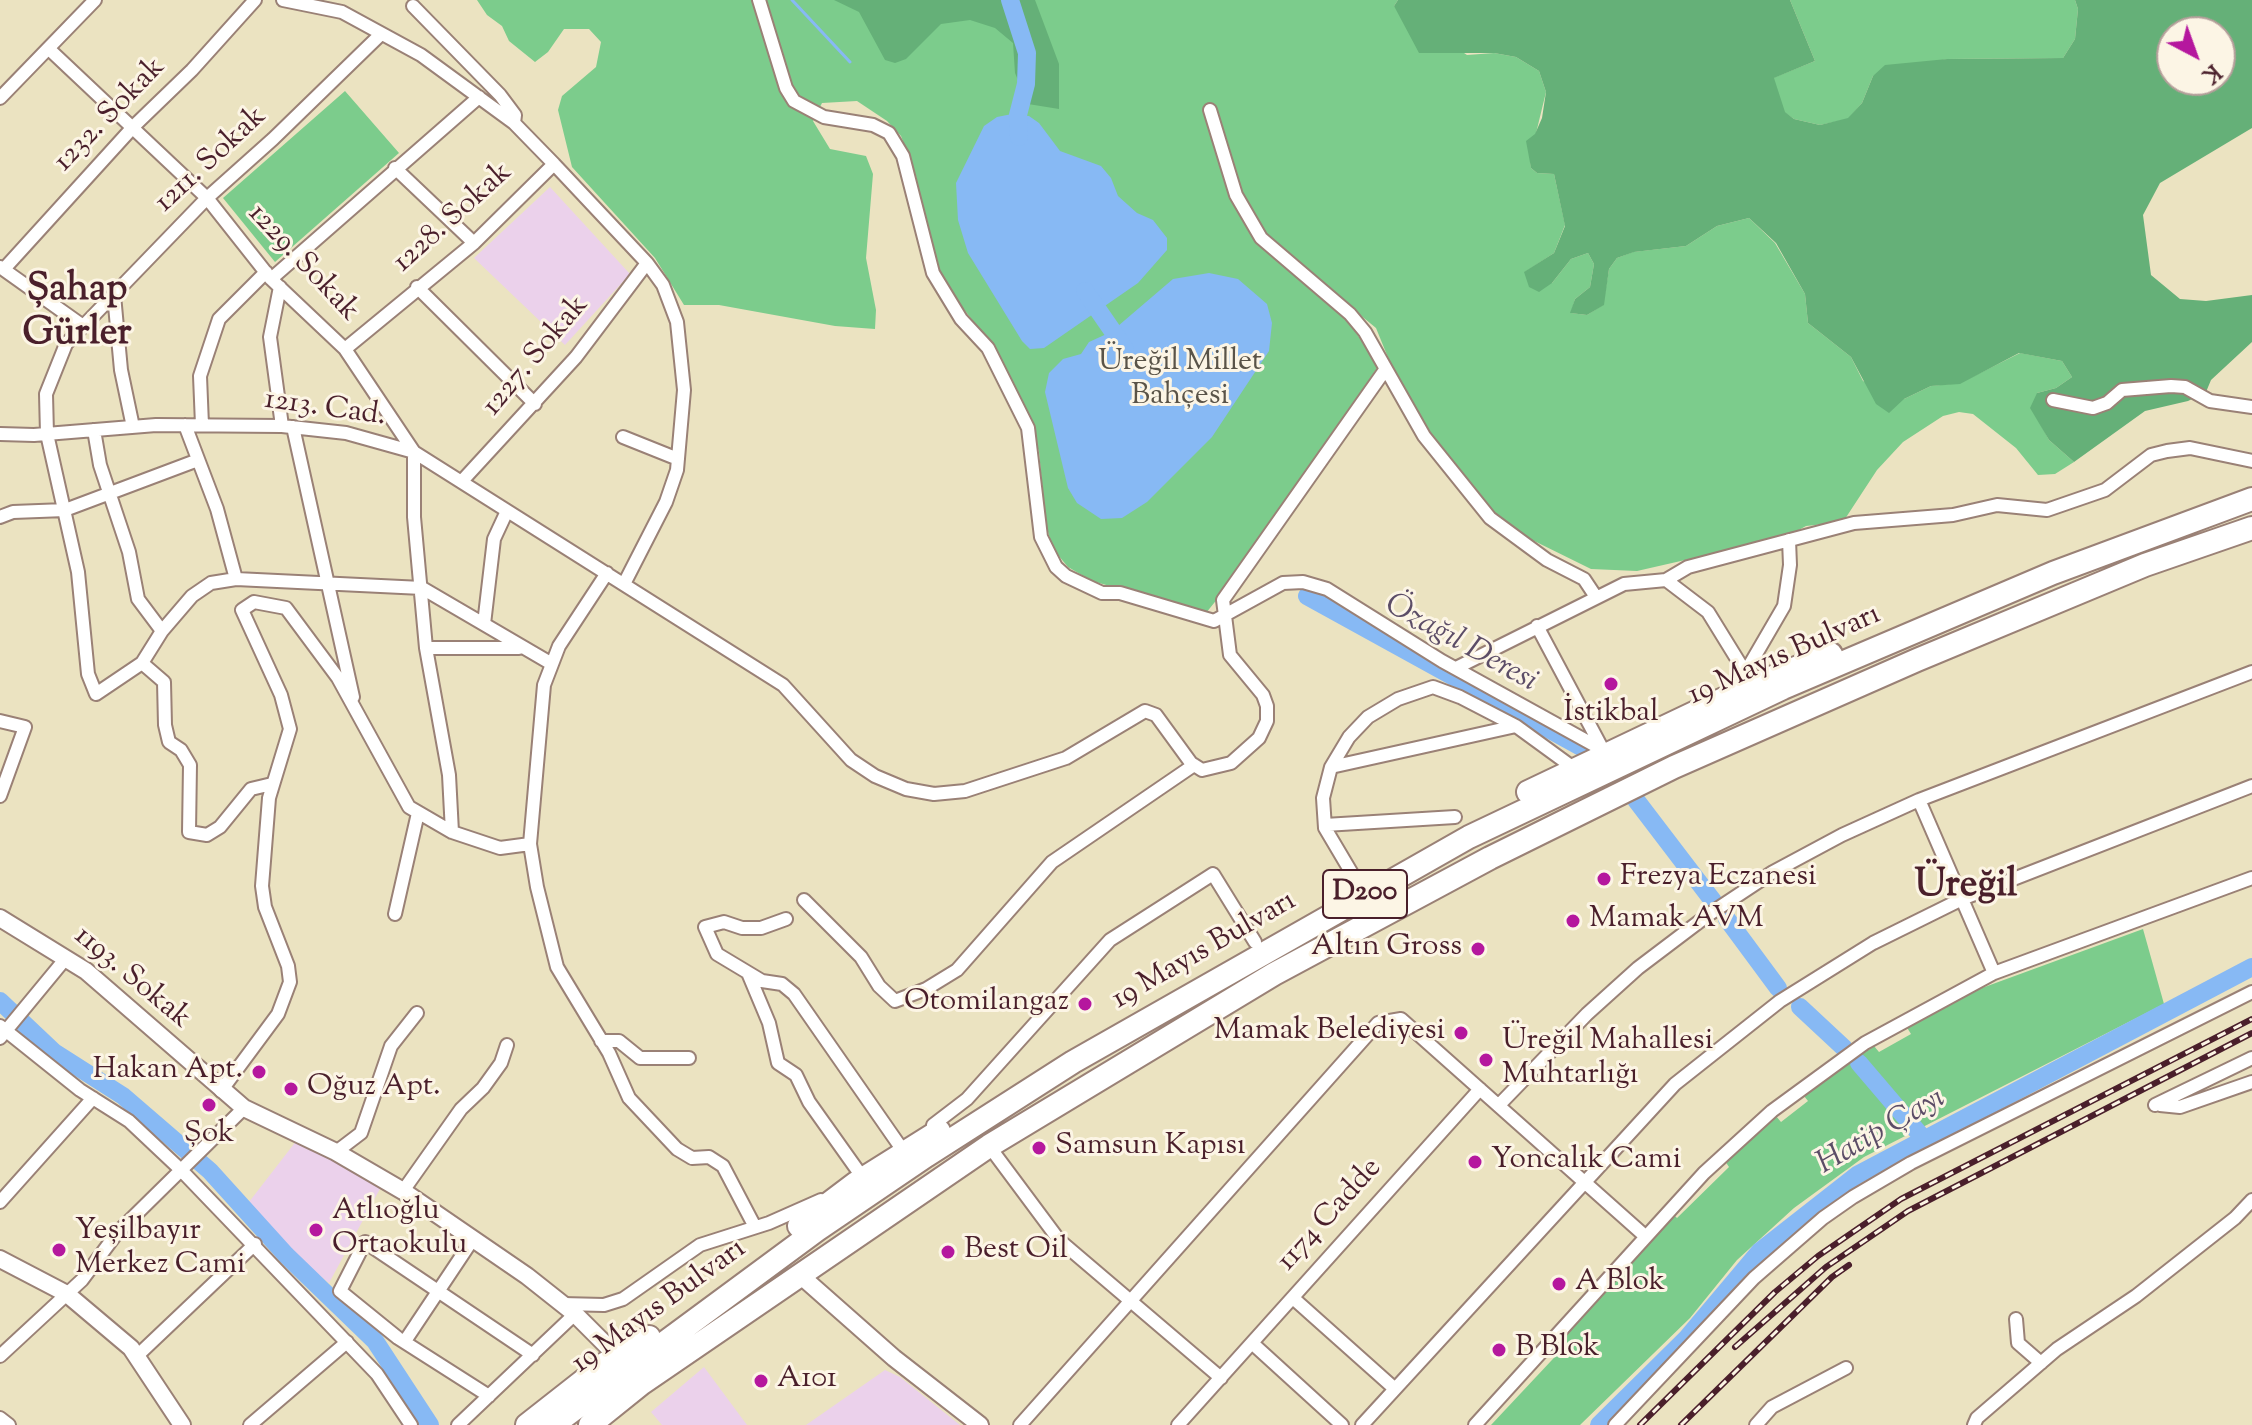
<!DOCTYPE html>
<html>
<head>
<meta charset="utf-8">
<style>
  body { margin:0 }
  #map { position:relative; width:2252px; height:1425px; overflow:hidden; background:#ebe3c1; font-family:"Sorts Mill Goudy",serif }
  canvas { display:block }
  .north { position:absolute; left:2156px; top:16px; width:80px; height:80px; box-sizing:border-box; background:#fcf5e5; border:2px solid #b59f9b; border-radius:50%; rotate:139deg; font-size:22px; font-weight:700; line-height:32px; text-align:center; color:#4a1f2b }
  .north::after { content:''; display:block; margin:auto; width:28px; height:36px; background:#b5179e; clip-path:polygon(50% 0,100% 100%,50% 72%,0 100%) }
</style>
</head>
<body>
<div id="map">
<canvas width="2252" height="1425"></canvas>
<div class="north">K</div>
</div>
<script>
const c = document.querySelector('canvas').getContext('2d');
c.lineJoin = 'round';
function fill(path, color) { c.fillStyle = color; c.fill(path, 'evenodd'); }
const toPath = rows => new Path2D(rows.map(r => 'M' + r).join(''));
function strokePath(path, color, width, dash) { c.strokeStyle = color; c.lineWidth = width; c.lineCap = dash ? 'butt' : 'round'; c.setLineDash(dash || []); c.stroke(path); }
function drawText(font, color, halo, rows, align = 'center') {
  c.font = font + ' "Sorts Mill Goudy",serif'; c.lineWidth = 6; c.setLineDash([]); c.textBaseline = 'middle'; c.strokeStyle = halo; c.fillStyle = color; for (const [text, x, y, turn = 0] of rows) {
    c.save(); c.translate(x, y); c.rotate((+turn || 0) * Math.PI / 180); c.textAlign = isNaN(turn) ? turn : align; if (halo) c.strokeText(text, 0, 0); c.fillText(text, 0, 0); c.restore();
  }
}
const built = toPath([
  [550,187,630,274,565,345,474,258],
  [297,1140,382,1185,329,1283,299,1259,249,1202],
  [704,1367,747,1425,662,1425,651,1412],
  [885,1370,900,1377,960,1425,806,1425]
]);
const green = toPath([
  [477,0,1398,0,1394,6,1467,55,1494,53,1516,57,1539,71,1546,92,1530,158,1531,168,1537,173,1554,174,1565,225,1554,253,1525,272,1552,283,1571,259,1588,253,1594,264,1590,287,1575,299,1571,313,1587,315,1603,305,1609,269,1617,258,1633,252,1686,246,1717,226,1749,218,1775,243,1805,294,1808,323,1851,357,1863,381,1904,399,1931,386,1960,383,2020,353,2062,361,2072,377,2056,388,2037,393,2041,425,2049,440,2074,462,2055,474,2038,475,2016,448,1973,414,1959,412,1943,416,1903,442,1877,470,1843,522,1806,526,1786,537,1637,571,1591,569,1518,533,1491,509,1424,428,1402,392,1376,328,1264,236,1239,210,1261,243,1342,313,1379,365,1247,562,1206,613,1092,581,1068,567,1053,549,1046,525,1039,452,1025,406,998,354,940,278,928,243,916,176,901,136,887,121,857,101,822,103,813,121,830,149,866,156,873,174,866,258,876,310,875,329,835,326,719,305,684,305,655,258,572,167,558,110,562,96,596,67,601,42,589,29,564,29,548,52,535,62,509,41,502,26,487,15],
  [1790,0,2075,0,2078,9,2075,39,2063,58,1947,59,1873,76,1862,103,1848,119,1820,125,1794,119,1784,112,1773,78,1815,61],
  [345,91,399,153,275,262,223,198],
  [2143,929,2164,1004,1864,1157,1794,1208,1737,1260,1690,1318,1580,1425,1491,1425,1566,1345,1562,1340,1672,1213,1677,1218,1729,1167,1725,1161,1776,1116,1781,1122,1808,1101,1804,1096,1874,1046,1879,1052,1911,1034,1906,1026,1971,992]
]);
const forest = toPath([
  [834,0,1035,0,1059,64,1059,109,1028,104,1015,73,1013,43,995,28,970,20,941,24,906,59,895,63,885,60,859,12],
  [1398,0,1790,0,1815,61,1774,78,1785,112,1794,119,1820,125,1848,118,1862,103,1873,76,1885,65,1947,59,2063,58,2075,39,2078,9,2075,0,2252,0,2252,128,2160,183,2143,215,2151,275,2180,299,2206,301,2252,295,2252,342,2211,380,2206,392,2188,401,2145,411,2074,462,2049,440,2030,408,2037,393,2056,388,2072,377,2062,361,2019,353,1960,384,1931,386,1904,399,1889,413,1876,404,1851,357,1808,323,1805,294,1776,243,1749,218,1717,226,1686,246,1634,252,1617,258,1609,269,1604,305,1587,315,1570,313,1575,299,1590,287,1594,264,1588,253,1571,259,1552,283,1539,292,1529,287,1524,272,1554,253,1565,226,1554,174,1537,173,1531,168,1526,141,1535,134,1542,118,1546,92,1539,71,1516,57,1494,53,1419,53,1394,6],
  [2172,32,2220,32,2220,80,2172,80]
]);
const water = toPath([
  [1012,114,1029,116,1039,123,1060,151,1101,166,1111,178,1118,196,1137,213,1153,220,1167,238,1167,250,1138,283,1044,348,1030,349,1022,341,968,253,958,220,956,183,984,126,997,117],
  [1209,273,1238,279,1267,304,1272,323,1269,351,1212,437,1147,502,1122,518,1101,519,1077,503,1068,488,1045,392,1049,373,1063,359,1081,354,1089,342,1111,332,1173,279]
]);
const stream = toPath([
  [792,0,850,62]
]);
const river = toPath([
  [1010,0,1027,53,1026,84,1018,115,1019,137],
  [1085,291,1125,349],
  [1307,596,1583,748],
  [1636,800,1713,901],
  [1727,919,1778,988],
  [0,1001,54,1052,123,1096,210,1171,286,1255,375,1341,430,1425],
  [1800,1007,1844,1048],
  [1859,1063,1923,1138],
  [1599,1425,1686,1339,1760,1251,1857,1175,2252,967]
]);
const street = toPath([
  [283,0,342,12,421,55,514,123,554,164,474,243,345,349],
  [759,0,786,88,794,101,824,117,873,125,889,133,903,156,933,273,961,319,988,348,1028,428,1041,537,1056,567,1066,576,1102,593,1120,593,1214,621,1283,583,1303,582,1327,589,1442,661,1603,750],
  [413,6,500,95,515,115,514,123],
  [379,36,273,139,207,198,66,344,46,394,47,434,78,572,88,674,96,694,142,663,162,631,192,596,211,583,236,579,422,588,552,664],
  [50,50,207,198,271,279,345,349,414,452,414,517,426,648,449,775,452,832],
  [0,98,95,0],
  [1210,110,1236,195,1261,238,1350,314,1365,332,1424,436,1490,518,1547,560,1584,579,1596,597],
  [554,164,647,263,663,285,677,322,684,390,677,470,666,502,625,582],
  [395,168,474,243],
  [0,267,83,326],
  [4,269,134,126,192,70,255,0],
  [271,279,479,97],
  [280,287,270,337,282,426],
  [417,287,535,404],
  [114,295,121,370,133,427],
  [2053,400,2093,408,2107,403,2122,390,2171,386,2185,387,2210,401,2252,407],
  [185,425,217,509,236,579],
  [202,425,200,376,219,319,266,272],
  [293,427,353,697],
  [94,430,100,465,129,552,138,599,162,631],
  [0,434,34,435,156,425,282,426,346,433,414,452,783,685,851,760,875,776,906,789,934,794,965,791,1066,758,1145,711,1156,715,1191,763,1202,770,1231,763,1259,738,1267,721,1267,706,1263,695,1230,655,1223,600,1385,370],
  [623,437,678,459],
  [462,481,576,357,647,263],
  [0,517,13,512,65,510,198,460],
  [607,573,559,646,544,685,530,844,537,887,557,967,609,1053,629,1098,677,1149,692,1158,709,1157,723,1166,755,1227],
  [1666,580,1688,567,1854,523,1953,515,1997,505,2047,510,2105,490,2151,455,2167,451,2190,448,2252,461],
  [484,624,494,539,507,511],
  [1537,626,1603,750],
  [426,648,519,648],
  [142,663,164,682,165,725,169,742,181,750,190,765,189,832,207,835,220,827,251,789,272,784],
  [1456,668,1624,584,1666,580,1708,612,1753,685],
  [1745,673,1784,606,1790,565,1789,540],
  [0,721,25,727,0,796],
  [1331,767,1516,726],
  [1325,825,1455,817],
  [1357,882,1325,828,1323,798,1331,767,1349,737,1368,717,1398,699,1433,687,1460,697,1516,726,1575,769],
  [804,900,861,957,879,986,895,1001,926,989,957,970,1052,862,1194,765],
  [395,914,418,813],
  [786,919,761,928,742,928,724,922,705,927,717,954,762,981,782,984,794,994,904,1152],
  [748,973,769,1023,778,1063,796,1075,809,1102,863,1178],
  [1994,973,2252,878],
  [0,1026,80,1090,129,1121,181,1170,377,1374,411,1425],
  [0,1038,66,958],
  [601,1041,619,1041,640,1058,689,1058],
  [221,1091,278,1014,290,982,288,966,265,907,262,886,269,798,290,729,281,695,242,610,254,602,286,608,338,678,409,807,452,832,500,848,530,844],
  [1499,1105,1587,1014,1638,968,1708,915,1773,872,1842,835,1919,800,2252,672],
  [2155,1105,2252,1058],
  [2160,1105,2180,1107,2252,1082],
  [933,1125,967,1099,1110,940,1213,874,1255,942],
  [989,1146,1059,1240,1221,1378],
  [336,1152,361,1133,391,1046,417,1013],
  [403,1191,461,1109,483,1088,501,1063,507,1045],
  [0,1202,93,1098],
  [1293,1298,1395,1389],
  [562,1304,604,1305,623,1299,700,1245,769,1223,821,1200],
  [2016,1319,2018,1343,2041,1363],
  [405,1341,473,1239],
  [1252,1343,1342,1425],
  [0,1356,82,1280,117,1233,244,1108],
  [137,1356,255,1244],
  [489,1396,398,1338,340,1291,365,1242,533,1355],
  [0,1418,9,1425],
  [250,1425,347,1342],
  [458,1425,575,1314],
  [1020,1425,1378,1023,1401,1019,1645,1236],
  [1178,1425,1480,1089],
  [1362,1425,1675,1084,1780,1001,1873,943,1962,899,2252,786],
  [1475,1425,1704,1173,1772,1111,1865,1043,1994,973,1919,800],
  [1615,1425,1754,1278,1823,1218,1853,1197,1911,1163,2252,992],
  [1756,1425,1772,1407,1846,1368],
  [1974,1425,1977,1418,2057,1349,2136,1296,2235,1218,2252,1200]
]);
const secondary = toPath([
  [0,918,86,971,244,1108,336,1152,403,1191,527,1276,575,1314,617,1356],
  [0,1259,67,1294,131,1348,182,1425],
  [800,1275,894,1358,980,1425]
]);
const highway = toPath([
  [1528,792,1753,685,1831,654],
  [799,1226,856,1183,939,1131],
  [527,1425,606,1363,649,1337],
  [553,1425,817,1230,926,1156,1073,1062,1469,837,1783,688,2053,573,2252,499],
  [590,1425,641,1384,989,1146,1274,974,1490,858,1674,767,1917,660,2145,565,2252,528]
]);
const rail = toPath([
  [1735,1347,1826,1267,1908,1211,2252,1033],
  [1640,1425,1775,1292,1818,1256,1901,1199,2252,1019],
  [1681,1425,1832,1277,1849,1265]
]);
const markers = [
  [1611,684,8,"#b5179e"],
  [1604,879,8,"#b5179e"],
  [1573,921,8,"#b5179e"],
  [1478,949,8,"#b5179e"],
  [1085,1004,8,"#b5179e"],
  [1461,1033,8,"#b5179e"],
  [1486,1060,8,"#b5179e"],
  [259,1072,8,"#b5179e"],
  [291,1089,8,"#b5179e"],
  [209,1105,8,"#b5179e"],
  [1039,1148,8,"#b5179e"],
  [1475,1162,8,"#b5179e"],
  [316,1230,8,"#b5179e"],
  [59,1250,8,"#b5179e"],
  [948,1252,8,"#b5179e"],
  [1559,1284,8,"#b5179e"],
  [1499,1350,8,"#b5179e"],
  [761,1381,8,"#b5179e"]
];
const shields = [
  [1365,894,84]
];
const shieldNames = [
  ["D200",1365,894]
];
const streetNames = [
  ["1232. Sokak",111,116,-46],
  ["1211. Sokak",212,161,-43],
  ["1228. Sokak",454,219,-42],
  ["1229. Sokak",302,264,47],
  ["1227. Sokak",537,357,-50],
  ["1213. Cad.",325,410,8],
  ["19 Mayıs Bulvarı",1785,657,-24],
  ["19 Mayıs Bulvarı",1205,952,-30],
  ["1193. Sokak",131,979,40],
  ["1174 Cadde",1331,1216,-48],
  ["19 Mayıs Bulvarı",660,1308,-36]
];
const parkNames = [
  ["Üreğil Millet",1180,364],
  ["Bahçesi",1180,398]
];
const poiNames = [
  ["İstikbal",1611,715,"center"],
  ["Frezya Eczanesi",1620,879],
  ["Mamak AVM",1589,921],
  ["Altın Gross",1462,949,"right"],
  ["Otomilangaz",1069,1004,"right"],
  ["Mamak Belediyesi",1445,1033,"right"],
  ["Üreğil Mahallesi",1502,1043],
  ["Muhtarlığı",1502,1077],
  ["Hakan Apt.",243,1072,"right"],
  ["Oğuz Apt.",307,1089],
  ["Şok",209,1136,"center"],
  ["Samsun Kapısı",1055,1148],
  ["Yoncalık Cami",1491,1162],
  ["Atlıoğlu",332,1213],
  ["Ortaokulu",332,1247],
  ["Yeşilbayır",75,1233],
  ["Merkez Cami",75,1267],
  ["Best Oil",964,1252],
  ["A Blok",1575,1284],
  ["B Blok",1515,1350],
  ["A101",777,1381]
];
const waterNames = [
  ["Özağıl Deresi",1460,645,29],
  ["Hatip Çayı",1882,1133,-30]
];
const districtNames = [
  ["Şahap",77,293],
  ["Gürler",77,337],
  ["Üreğil",1966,889]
];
fill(built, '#ebd1eb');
fill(green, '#7ccc8c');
fill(forest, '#65b078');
fill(water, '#87b9f4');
strokePath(stream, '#87b9f4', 3);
strokePath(river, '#87b9f4', 18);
strokePath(street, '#9a8176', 16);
strokePath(secondary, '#9a8176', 20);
strokePath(highway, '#9a8176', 26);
strokePath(street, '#fff', 12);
strokePath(secondary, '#fff', 16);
strokePath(highway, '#fff', 22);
strokePath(rail, '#4a1f2b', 6);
strokePath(rail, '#fcf5e5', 3, [9]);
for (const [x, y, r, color] of markers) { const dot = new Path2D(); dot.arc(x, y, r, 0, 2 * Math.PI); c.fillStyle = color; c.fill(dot); strokePath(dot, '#fcf5e5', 3); }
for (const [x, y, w] of shields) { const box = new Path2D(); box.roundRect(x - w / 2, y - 24, w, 48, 6); c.fillStyle = '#fcf5e5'; c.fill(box); strokePath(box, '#4a1f2b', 2); }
drawText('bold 28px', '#4a1f2b', null, shieldNames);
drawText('30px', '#4a1f2b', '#fcf5e5', streetNames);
drawText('30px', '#595348', '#fcf5e5', parkNames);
drawText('30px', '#4a1f2b', '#fcf5e5', poiNames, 'left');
drawText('italic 32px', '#5c4d67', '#fcf5e5', waterNames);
drawText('bold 38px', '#4a1f2b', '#fcf5e5', districtNames);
</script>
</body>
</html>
